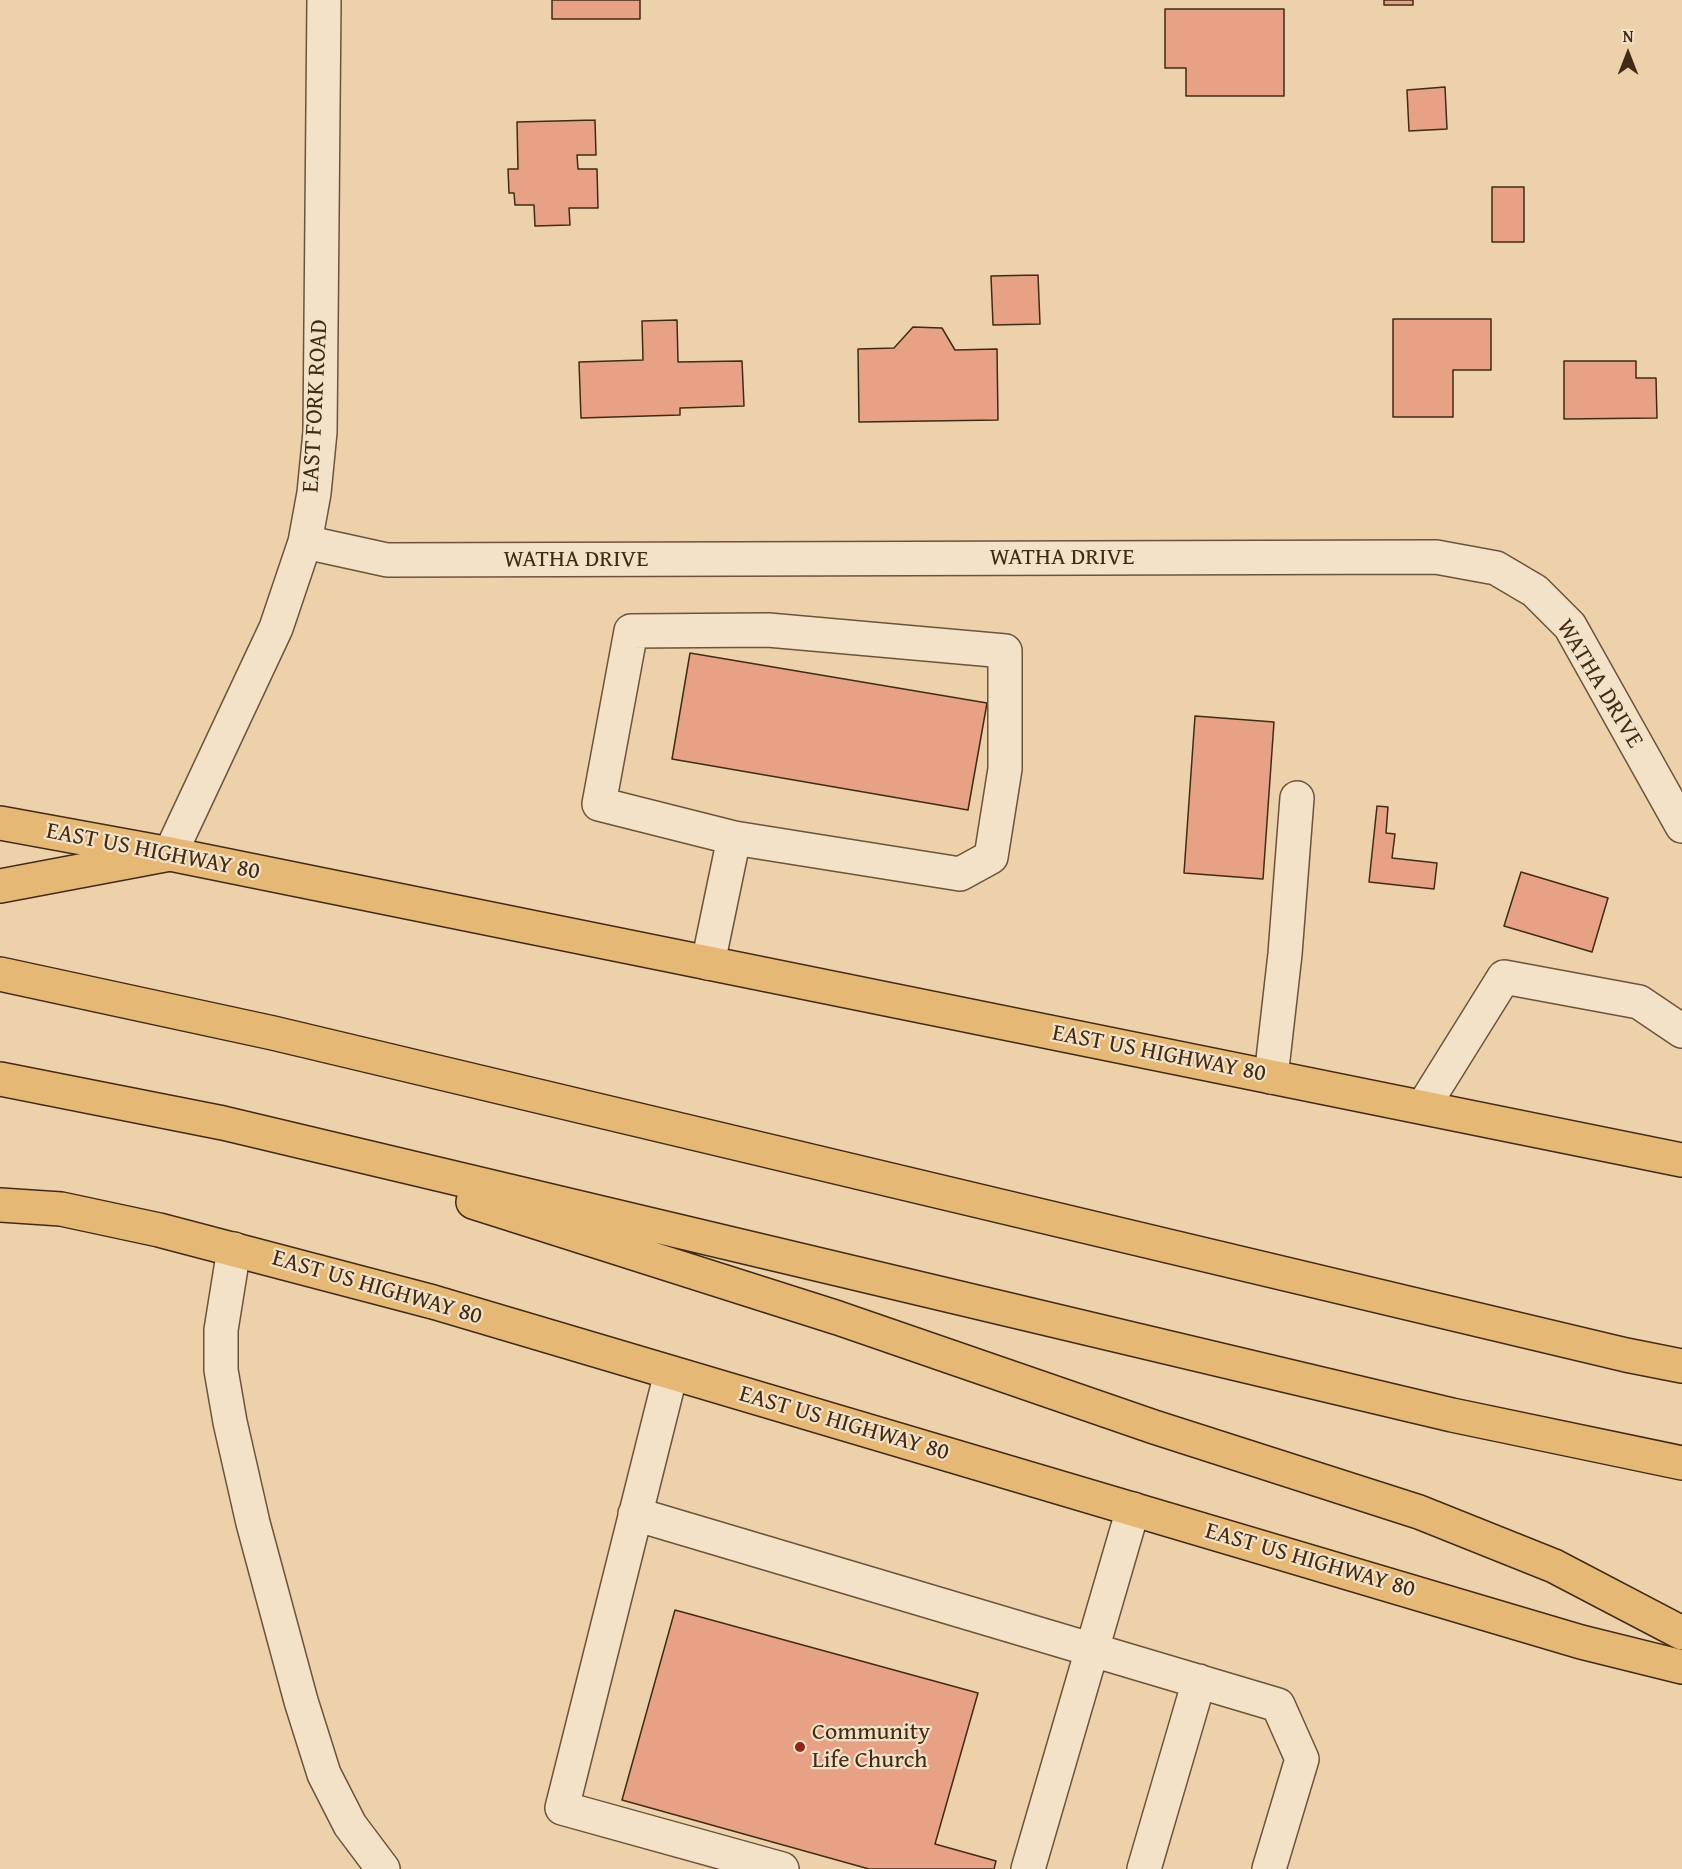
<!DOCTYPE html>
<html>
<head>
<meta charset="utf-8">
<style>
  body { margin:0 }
  #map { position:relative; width:1682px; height:1869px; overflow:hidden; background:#ecd1aa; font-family:"Gentium Book Plus",serif }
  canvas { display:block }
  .north { position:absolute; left:1598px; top:24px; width:60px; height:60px; -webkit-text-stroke:4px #f3e1c8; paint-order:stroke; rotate:0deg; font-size:16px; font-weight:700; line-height:24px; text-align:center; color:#422b15 }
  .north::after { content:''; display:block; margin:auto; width:21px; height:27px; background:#422b15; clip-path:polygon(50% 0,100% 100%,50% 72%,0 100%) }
</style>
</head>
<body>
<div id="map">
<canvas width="1682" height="1869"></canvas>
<div class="north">N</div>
</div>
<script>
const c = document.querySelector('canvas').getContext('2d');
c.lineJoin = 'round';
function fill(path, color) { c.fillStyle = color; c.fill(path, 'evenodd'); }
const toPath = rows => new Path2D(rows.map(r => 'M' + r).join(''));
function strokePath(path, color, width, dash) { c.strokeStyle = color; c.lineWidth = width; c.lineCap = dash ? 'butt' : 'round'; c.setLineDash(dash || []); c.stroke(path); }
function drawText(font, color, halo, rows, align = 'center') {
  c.font = font + ' "Gentium Book Plus",serif'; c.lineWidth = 4.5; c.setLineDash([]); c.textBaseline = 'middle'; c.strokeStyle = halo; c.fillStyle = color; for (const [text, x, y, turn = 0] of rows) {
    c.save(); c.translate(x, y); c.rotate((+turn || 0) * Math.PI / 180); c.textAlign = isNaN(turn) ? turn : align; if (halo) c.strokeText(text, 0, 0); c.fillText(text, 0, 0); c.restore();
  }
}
const building = toPath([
  [552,0,640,0,640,19,552,19,552,0],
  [1384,0,1413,0,1413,5,1384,5,1384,0],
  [1165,9,1284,9,1284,96,1186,96,1186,68,1165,68,1165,9],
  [1445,87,1447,129,1409,131,1407,90,1445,87],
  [595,120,596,155,577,155,578,169,597,169,598,208,569,208,570,225,535,226,534,205,515,205,514,193,509,193,508,169,518,169,517,122,595,120],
  [1492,187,1524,187,1524,242,1492,242,1492,187],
  [1038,275,1040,324,993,325,991,276,1038,275],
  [1393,319,1491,319,1491,370,1453,370,1453,417,1393,417,1393,319],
  [677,320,678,362,742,361,744,406,680,408,680,415,581,418,579,362,643,360,642,321,677,320],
  [913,327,942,328,955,350,997,349,998,420,859,422,858,349,894,348,913,327],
  [1564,361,1636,361,1636,378,1656,378,1657,418,1564,419,1564,361],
  [690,653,987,703,968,810,672,759,690,653],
  [1195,716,1274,722,1263,879,1184,873,1195,716],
  [1377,806,1388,807,1386,833,1395,834,1392,858,1437,863,1434,889,1369,882,1377,806],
  [1521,872,1608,898,1592,952,1504,926,1521,872],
  [675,1610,978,1693,935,1844,996,1861,994,1869,869,1869,622,1800,675,1610]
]);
const minor = toPath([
  [305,542,387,560,1436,557,1496,568,1535,591,1570,626,1682,826],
  [768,630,1005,651,1005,769,991,857,960,874,734,838,599,804,631,631,768,630],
  [170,854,276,628,305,542,314,493,320,432,324,0],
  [708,963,734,838],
  [1271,1077,1285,954,1297,798],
  [1423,1107,1504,977,1639,1002,1682,1031],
  [234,1249,221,1330,221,1370,230,1422,253,1523,301,1701,324,1774,350,1825,383,1869],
  [671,1373,562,1808,782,1869],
  [635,1514,1278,1705,1302,1759,1269,1869],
  [1028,1869,1133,1509],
  [1144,1869,1199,1681]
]);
const major = toPath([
  [0,823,170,854,1682,1160],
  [0,1205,61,1209,159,1230,433,1302,1581,1642,1682,1667]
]);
const highway = toPath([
  [0,886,170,854],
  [0,974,273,1033,1626,1355,1682,1366],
  [0,1079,223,1123,1452,1415,1682,1463],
  [473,1202,838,1318,1154,1427,1419,1512,1554,1566,1682,1633]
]);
const markers = [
  [800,1747,6,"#8f2418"]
];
const streetNames = [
  ["EAST FORK ROAD",316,406,-87],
  ["WATHA DRIVE",1062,558],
  ["WATHA DRIVE",576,560],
  ["WATHA DRIVE",1599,684,59],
  ["EAST US HIGHWAY 80",153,852,11],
  ["EAST US HIGHWAY 80",1159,1054,11],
  ["EAST US HIGHWAY 80",377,1288,16],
  ["EAST US HIGHWAY 80",844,1424,16],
  ["EAST US HIGHWAY 80",1310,1561,16]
];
const poiNames = [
  ["Community",812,1733],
  ["Life Church",812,1761]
];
fill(building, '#e7a286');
strokePath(building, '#422b15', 1.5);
strokePath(minor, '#6c543a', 36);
strokePath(major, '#422b15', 36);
strokePath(highway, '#422b15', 36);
strokePath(minor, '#f3e1c8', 33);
strokePath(major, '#e6b875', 33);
strokePath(highway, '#e6b875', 33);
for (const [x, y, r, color] of markers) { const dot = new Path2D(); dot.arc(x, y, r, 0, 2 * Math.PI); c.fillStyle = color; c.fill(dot); strokePath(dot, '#f3e1c8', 2); }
drawText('24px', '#422b15', '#f3e1c8', streetNames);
drawText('24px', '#422b15', '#f3e1c8', poiNames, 'left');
</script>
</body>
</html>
